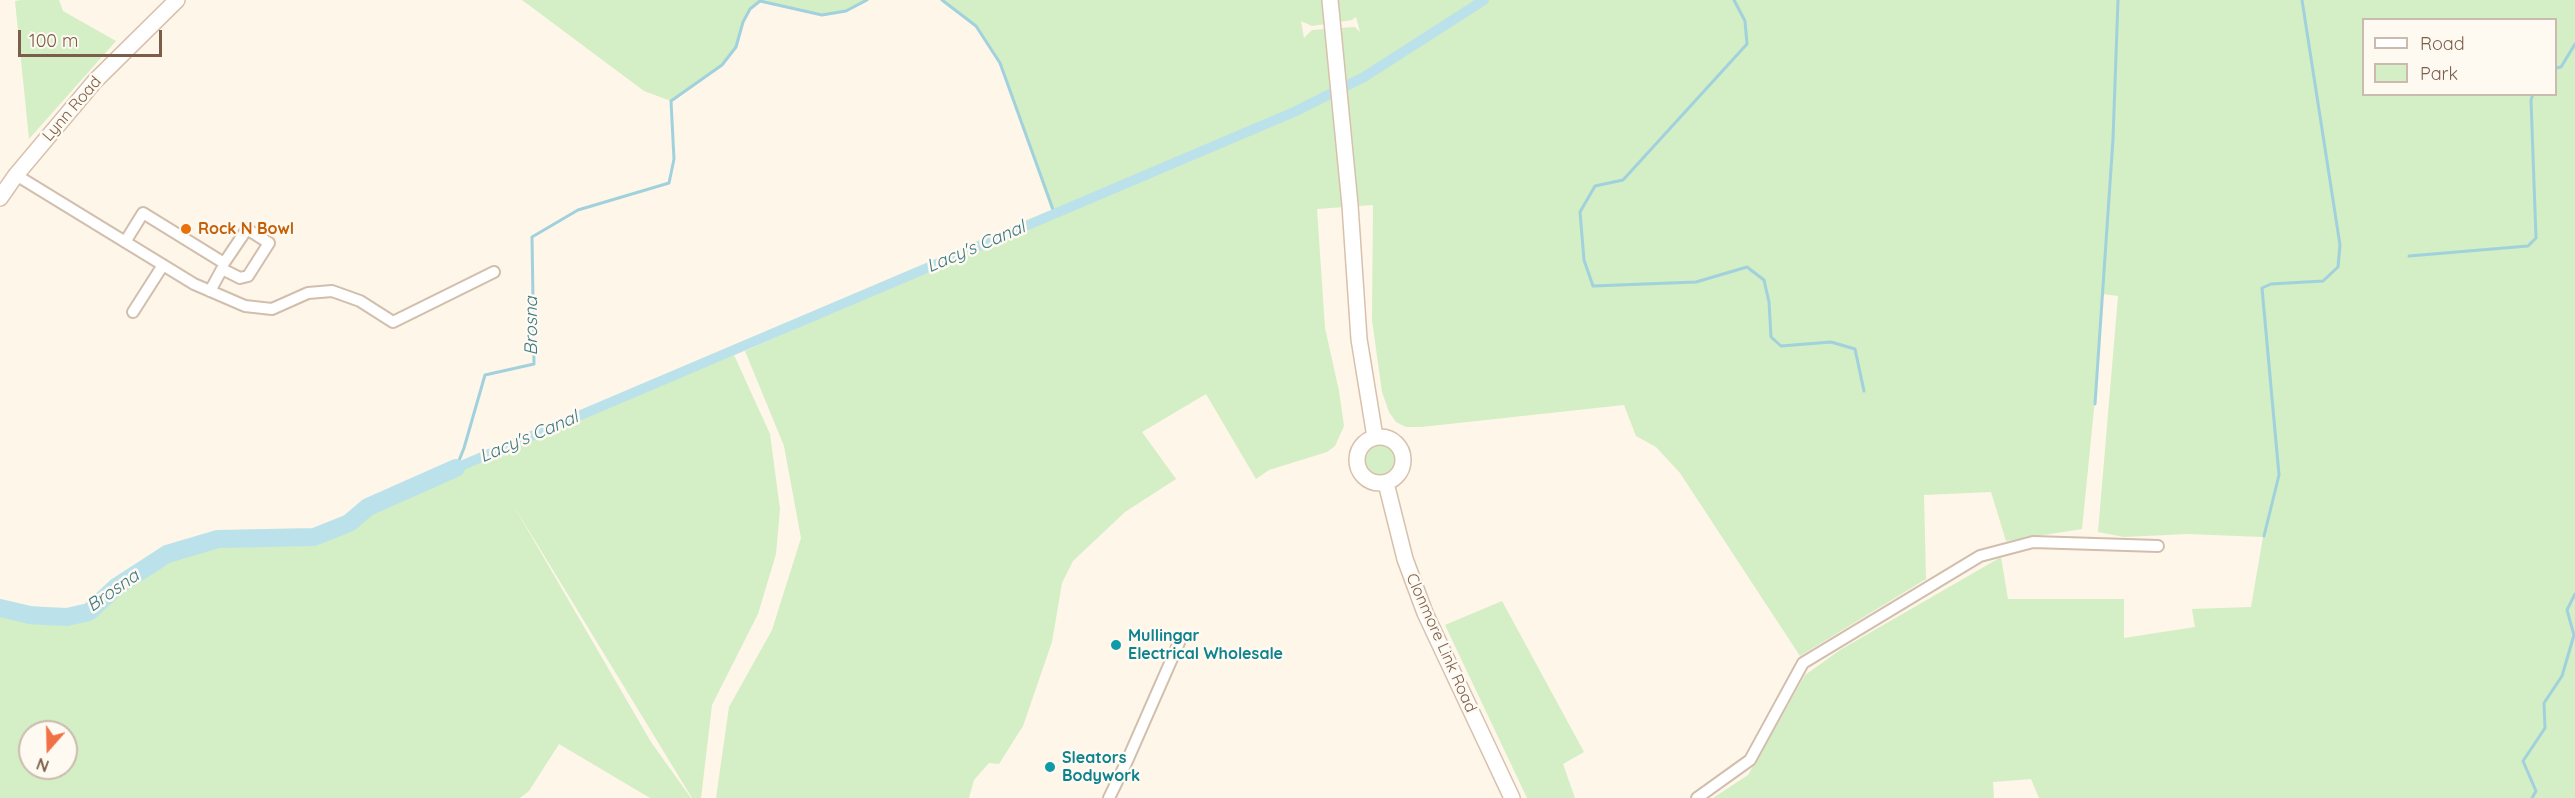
<!DOCTYPE html>
<html>
<head>
<meta charset="utf-8">
<style>
  body { margin:0 }
  #map { position:relative; width:2575px; height:798px; overflow:hidden; background:#fef6e9; font-family:Quicksand,sans-serif }
  canvas { display:block }
  .legend { position:absolute; left:2362px; top:18px; width:195px; height:78px; box-sizing:border-box; background:#fffaf1; border:2px solid #cabbae; margin:0; padding:8px 10px; list-style:none; font-size:18px; color:#7b5d49 }
  .legend li { display:flex; align-items:center; gap:12px; height:30px }
  .legend b { width:30px; border:2px solid #cabbae }
  .north { position:absolute; left:18px; top:720px; width:60px; height:60px; box-sizing:border-box; background:#fffaf1; border:2px solid #cabbae; border-radius:50%; rotate:200deg; font-size:16px; font-weight:700; line-height:24px; text-align:center; color:#7b5d49 }
  .north::after { content:''; display:block; margin:auto; width:21px; height:27px; background:#f07146; clip-path:polygon(50% 0,100% 100%,50% 72%,0 100%) }
  .scale { position:absolute; left:18px; top:30px; width:144px; height:27px; box-sizing:border-box; border:3px solid #7b5d49; border-top:0; padding-left:8px; font-size:18px; line-height:21px; white-space:nowrap; color:#7b5d49; -webkit-text-stroke:4px #fffaf1; paint-order:stroke }
</style>
</head>
<body>
<div id="map">
<canvas width="2575" height="798"></canvas>
<ul class="legend">
<li><b style="height:8px;background:#fff"></b>Road</li>
<li><b style="height:16px;background:#d4eec5"></b>Park</li>
</ul>
<div class="north">N</div>
<div class="scale">100 m</div>
</div>
<script>
const c = document.querySelector('canvas').getContext('2d');
c.lineJoin = 'round';
function fill(path, color) { c.fillStyle = color; c.fill(path, 'evenodd'); }
const toPath = rows => new Path2D(rows.map(r => 'M' + r).join(''));
function strokePath(path, color, width, dash) { c.strokeStyle = color; c.lineWidth = width; c.lineCap = dash ? 'butt' : 'round'; c.setLineDash(dash || []); c.stroke(path); }
function drawText(font, color, halo, rows, align = 'center') {
  c.font = font + ' Quicksand,sans-serif'; c.lineWidth = 5; c.setLineDash([]); c.textBaseline = 'middle'; c.strokeStyle = halo; c.fillStyle = color; for (const [text, x, y, turn = 0] of rows) {
    c.save(); c.translate(x, y); c.rotate((+turn || 0) * Math.PI / 180); c.textAlign = isNaN(turn) ? turn : align; if (halo) c.strokeText(text, 0, 0); c.fillText(text, 0, 0); c.restore();
  }
}
const green = toPath([
  [21,0,59,0,63,11,116,41,29,139,15,1],
  [522,0,867,0,846,11,822,15,760,1,750,9,743,22,736,47,722,65,671,101,644,91],
  [942,0,2575,0,2575,798,2039,798,2031,779,1993,782,1994,798,1713,798,1748,775,1805,675,1840,650,2001,557,2008,599,2124,599,2124,638,2195,627,2192,609,2251,607,2263,537,2188,534,2124,537,2098,532,2118,296,2102,294,2096,389,2082,529,2006,541,1991,492,1924,495,1926,579,1800,656,1680,473,1656,447,1636,436,1624,405,1421,427,1406,427,1396,422,1389,412,1382,392,1372,320,1373,205,1317,209,1325,328,1339,391,1344,426,1335,446,1327,452,1269,470,1256,479,1206,394,1142,432,1176,479,1125,512,1073,561,1062,583,1052,642,1023,726,999,764,989,763,974,780,969,798,716,798,729,707,772,630,801,538,784,446,745,351,1053,215,1000,63,976,26],
  [1356,17,1360,32,1355,27,1312,30,1304,38,1301,21,1312,26,1352,20],
  [2364,20,2556,20,2556,94,2364,94],
  [734,355,770,434,780,509,776,554,758,614,712,705,701,798,692,798,512,503,651,742,691,798,650,798,559,744,529,791,520,798,0,798,0,608,30,615,67,617,89,612,116,587,167,554,218,539,314,537,349,523,368,507,456,468],
  [30,732,66,732,66,768,30,768],
  '1365 460a16 16 0 1 1 32 0a16 16 0 1 1-32 0Z',
  [1502,601,1584,752,1563,764,1575,798,1527,798,1445,625]
]);
const stream = toPath([
  [942,0,976,26,1000,63,1055,215],
  [1734,0,1745,21,1747,44,1623,180,1595,186,1580,212,1584,260,1593,286,1696,282,1747,267,1764,280,1769,302,1771,337,1781,346,1831,342,1855,349,1864,391],
  [2556,68,2561,67,2575,44],
  [2409,256,2528,246,2536,238,2531,100,2533,94],
  [2095,404,2113,139,2118,0],
  [456,468,464,448,485,375,534,364,532,237,578,210,669,183,674,159,671,101,722,65,736,47,743,22,750,9,760,1,822,15,846,11,867,0],
  [2264,536,2279,475,2262,288,2271,284,2323,281,2338,267,2340,245,2302,0],
  [2532,798,2536,791,2523,761,2545,728,2544,703,2562,676,2574,635,2567,610,2575,594]
]);
const canal = toPath([
  [456,468,1294,112,1364,77,1484,0]
]);
const river = toPath([
  [0,608,30,615,45,616,67,617,89,612,116,587,167,554,218,539,314,537,349,523,368,507,456,468]
]);
const street = toPath([
  [16,175,194,284,245,306,272,309,308,293,332,291,360,301,393,322,494,272],
  [125,242,143,213,224,263,247,229,269,243,248,276,240,278,222,269,210,291],
  [133,312,163,265],
  [1109,798,1127,761,1181,638],
  [1697,798,1750,760,1803,663,1980,556,2033,542,2158,546]
]);
const secondary = toPath([
  [1330,0,1350,205,1359,339,1375,437],
  [0,198,16,175,95,81,177,0],
  '1357 460a23 23 0 1 1 46 0a23 23 0 1 1-46 0Z',
  [1386,483,1405,559,1425,613,1512,798]
]);
const markers = [
  [186,229,6,"#e8710a"],
  [1116,645,6,"#0f9aa8"],
  [1050,767,6,"#0f9aa8"]
];
const streetNames = [
  ["Lynn Road",72,109,-49],
  ["Clonmore Link Road",1441,643,66]
];
const foodNames = [
  ["Rock N Bowl",198,229]
];
const cultureNames = [
  ["Mullingar",1128,636],
  ["Electrical Wholesale",1128,654],
  ["Sleators",1062,758],
  ["Bodywork",1062,776]
];
const waterNames = [
  ["Lacy's Canal",976,247,-23],
  ["Brosna",532,326,-90],
  ["Lacy's Canal",529,437,-23],
  ["Brosna",113,591,-35]
];
fill(green, '#d4eec5');
strokePath(stream, '#a0d1dd', 3);
strokePath(canal, '#bbe2ea', 10);
strokePath(river, '#bbe2ea', 18);
strokePath(street, '#d2beac', 14);
strokePath(secondary, '#d8c1ac', 18);
strokePath(street, '#fff', 10);
strokePath(secondary, '#fff', 15);
for (const [x, y, r, color] of markers) { const dot = new Path2D(); dot.arc(x, y, r, 0, 2 * Math.PI); c.fillStyle = color; c.fill(dot); strokePath(dot, '#fffaf1', 2); }
drawText('16px', '#7b5d49', '#fffaf1', streetNames);
drawText('bold 16px', '#c56008', '#fffaf1', foodNames, 'left');
drawText('bold 16px', '#0d838f', '#fffaf1', cultureNames, 'left');
drawText('italic 18px', '#3e7a88', '#fffaf1', waterNames);
</script>
</body>
</html>
